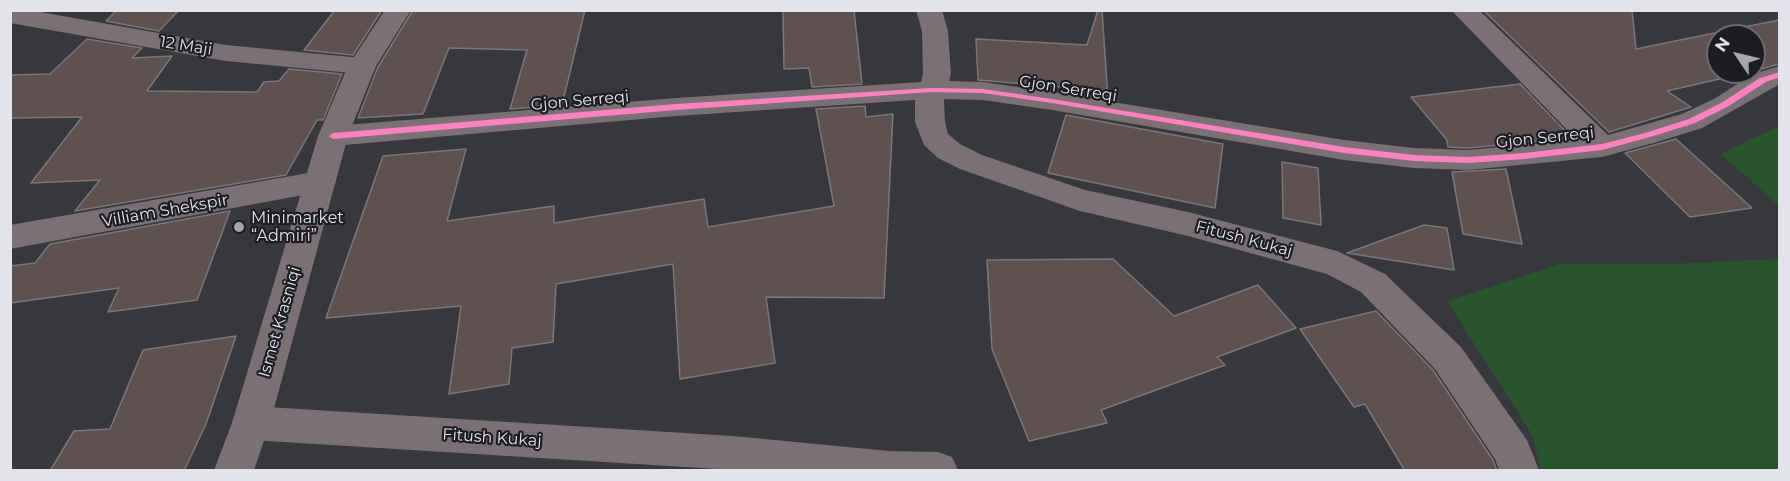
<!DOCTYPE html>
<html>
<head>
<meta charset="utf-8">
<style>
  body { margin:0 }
  #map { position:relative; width:1790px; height:481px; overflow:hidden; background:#36383e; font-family:Montserrat,sans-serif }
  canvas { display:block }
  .frame { position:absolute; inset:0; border:12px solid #e2e3eb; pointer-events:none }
  .north { position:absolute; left:1706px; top:24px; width:60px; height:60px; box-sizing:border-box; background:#1c1d23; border:2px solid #6b6c73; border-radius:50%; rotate:305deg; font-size:16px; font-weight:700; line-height:24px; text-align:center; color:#e2e3eb }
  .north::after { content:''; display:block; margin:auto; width:21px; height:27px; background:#a6a7ae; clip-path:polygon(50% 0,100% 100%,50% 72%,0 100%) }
</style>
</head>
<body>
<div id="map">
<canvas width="1790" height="481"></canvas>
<div class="frame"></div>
<div class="north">N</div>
</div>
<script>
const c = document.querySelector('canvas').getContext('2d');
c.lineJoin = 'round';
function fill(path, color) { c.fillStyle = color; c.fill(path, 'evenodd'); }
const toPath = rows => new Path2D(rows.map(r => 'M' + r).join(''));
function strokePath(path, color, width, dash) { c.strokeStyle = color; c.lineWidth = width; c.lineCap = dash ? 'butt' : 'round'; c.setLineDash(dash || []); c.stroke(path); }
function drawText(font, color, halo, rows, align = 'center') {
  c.font = font + ' Montserrat,sans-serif'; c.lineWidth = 4.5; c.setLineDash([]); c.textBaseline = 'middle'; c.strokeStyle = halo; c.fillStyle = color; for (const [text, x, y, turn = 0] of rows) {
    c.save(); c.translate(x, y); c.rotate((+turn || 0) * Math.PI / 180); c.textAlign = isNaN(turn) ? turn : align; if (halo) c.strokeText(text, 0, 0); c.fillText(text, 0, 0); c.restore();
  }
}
const green = toPath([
  [1779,126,1779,206,1721,154],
  [1779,259,1779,470,1541,470,1532,435,1447,301,1560,264,1670,264]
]);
const building = toPath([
  [117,10,179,10,159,31,106,21,117,10],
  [335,10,382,10,353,55,304,50,335,10],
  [413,10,585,10,562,105,510,109,527,50,449,48,423,114,358,118,378,67,413,10],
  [783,10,854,10,862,84,812,87,809,68,784,69,783,10],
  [1098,10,1102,10,1108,99,1072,93,1074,88,978,80,976,39,1087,45,1098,10],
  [1483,10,1632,10,1636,49,1779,20,1779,64,1754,71,1754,36,1718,36,1718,72,1750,72,1667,91,1691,107,1609,132,1483,10],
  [87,39,142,48,132,58,172,56,147,91,257,92,264,82,279,81,289,69,342,74,323,120,317,120,286,175,75,211,100,180,31,183,82,117,10,118,10,75,50,74,87,39],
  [1520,84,1572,138,1468,148,1448,147,1447,140,1411,97,1520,84],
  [865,106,866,117,893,114,884,298,766,297,775,363,680,379,673,264,556,284,553,342,512,348,509,384,449,394,461,306,326,318,383,156,466,149,447,221,554,206,554,223,704,199,708,227,834,206,816,109,865,106],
  [1066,115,1223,144,1215,208,1048,173,1066,115],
  [1676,139,1752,208,1690,217,1625,153,1676,139],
  [1282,162,1318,168,1321,225,1283,218,1282,162],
  [1506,169,1522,244,1463,234,1452,172,1506,169],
  [230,211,197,300,108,312,119,288,10,303,10,266,35,263,50,244,230,211],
  [1424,225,1447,228,1454,270,1347,253,1424,225],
  [1113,259,1174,316,1258,285,1296,328,1217,357,1225,365,1101,410,1107,423,1029,441,992,349,987,260,1113,259],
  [1376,311,1433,370,1493,460,1497,471,1405,471,1365,404,1354,407,1300,329,1376,311],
  [236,336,206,424,184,471,50,471,74,431,110,429,143,350,236,336]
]);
const minor = toPath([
  [10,10,29,10,226,45,362,58,372,60,376,66,372,72,362,74,226,61,10,23,10,10],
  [916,10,942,10,948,31,951,74,949,81,983,82,1052,92,1344,140,1414,148,1468,150,1577,140,1451,10,1479,10,1608,135,1682,114,1714,99,1753,74,1780,66,1780,84,1702,128,1657,142,1602,157,1468,170,1414,168,1344,160,1052,110,983,100,944,99,945,122,948,134,960,144,982,155,1085,190,1188,212,1337,251,1385,274,1461,347,1527,440,1539,470,1499,470,1495,459,1435,369,1361,292,1327,274,1188,236,1080,211,960,169,938,158,924,145,915,122,915,100,676,116,333,146,322,143,318,136,322,129,333,126,676,98,921,82,923,74,922,31,916,10],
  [320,171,331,174,336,182,331,190,10,249,10,225,320,171],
  [251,406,733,436,889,451,938,452,952,457,958,470,733,470,251,440,237,435,232,423,237,411,251,406]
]);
const tertiary = toPath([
  [385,10,411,10,376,66,348,136,270,423,254,470,214,470,232,423,318,136,348,66,385,10]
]);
const cycleway = toPath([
  [1780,72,1780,77,1766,82,1727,107,1695,123,1650,137,1602,150,1524,159,1468,163,1414,161,1344,153,1052,103,983,93,931,92,676,110,333,139,329,136,333,133,676,104,931,88,983,89,1052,99,1344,147,1414,155,1468,157,1524,153,1602,144,1645,133,1689,119,1721,103,1760,78,1780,72]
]);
const markers = [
  [239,227,6,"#a6a7ae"]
];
const streetNames = [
  ["12 Maji",186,46,9],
  ["Gjon Serreqi",1068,89,9],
  ["Gjon Serreqi",580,101,-5],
  ["Gjon Serreqi",1545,138,-6],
  ["Villiam Shekspir",165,211,-10],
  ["Fitush Kukaj",1244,239,15],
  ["Ismet Krasniqi",280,322,-74],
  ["Fitush Kukaj",492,438,4]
];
const poiNames = [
  ["Minimarket",251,218],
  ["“Admiri”",251,236]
];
fill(green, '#28542c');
fill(building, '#5e5150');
strokePath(building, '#7a7779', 1.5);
fill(minor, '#7b7074');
fill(tertiary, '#7b7074');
fill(cycleway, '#ff80c0');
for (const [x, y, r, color] of markers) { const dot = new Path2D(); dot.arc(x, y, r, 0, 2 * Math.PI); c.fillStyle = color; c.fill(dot); strokePath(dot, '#1c1d23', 2); }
drawText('16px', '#e2e3eb', '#1c1d23', streetNames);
drawText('16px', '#e2e3eb', '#1c1d23', poiNames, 'left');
</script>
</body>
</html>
